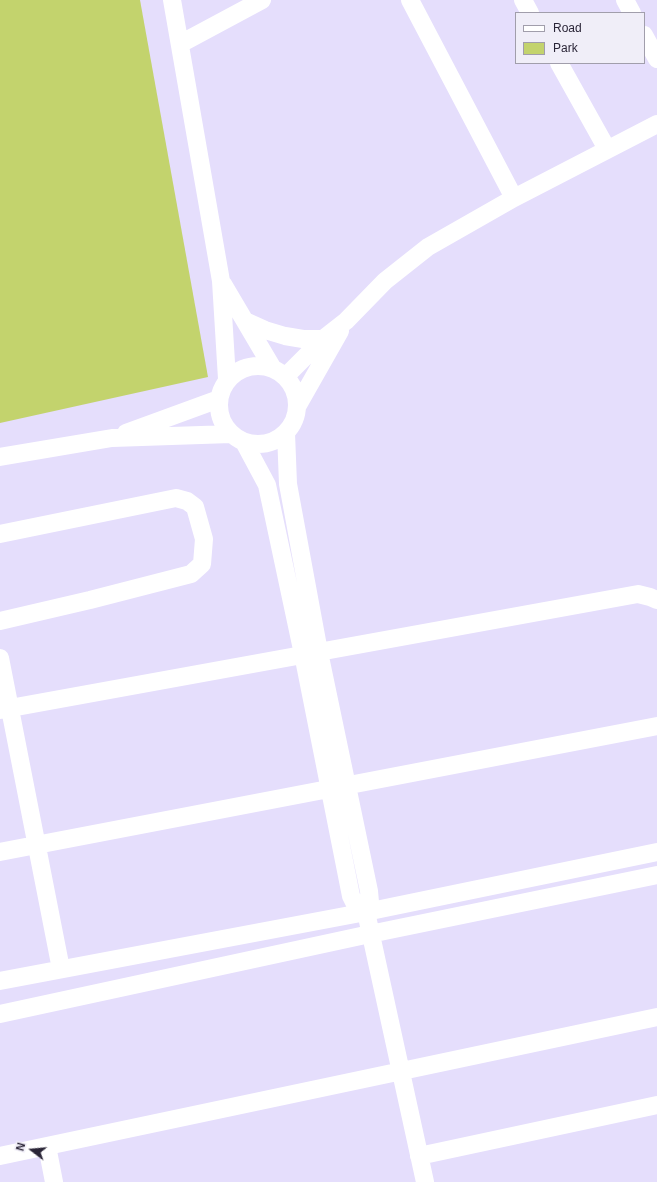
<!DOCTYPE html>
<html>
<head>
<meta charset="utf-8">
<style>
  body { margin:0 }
  #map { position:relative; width:657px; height:1182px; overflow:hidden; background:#e5defc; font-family:Helvetica,sans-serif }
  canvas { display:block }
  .legend { position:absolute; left:515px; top:12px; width:130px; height:52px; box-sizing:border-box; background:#f0eef8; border:1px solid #a19eab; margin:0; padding:5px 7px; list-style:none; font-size:12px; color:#2a2537 }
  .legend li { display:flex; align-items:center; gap:8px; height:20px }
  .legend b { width:20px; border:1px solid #a19eab }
  .north { position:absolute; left:12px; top:1130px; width:40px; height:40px; -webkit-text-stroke:3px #f0eef8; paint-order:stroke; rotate:286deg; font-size:11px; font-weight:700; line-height:16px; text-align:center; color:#2a2537 }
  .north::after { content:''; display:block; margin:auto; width:14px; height:18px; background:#2a2537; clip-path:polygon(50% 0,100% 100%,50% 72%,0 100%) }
</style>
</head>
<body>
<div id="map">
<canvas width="657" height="1182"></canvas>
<ul class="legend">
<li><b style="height:5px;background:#fff"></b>Road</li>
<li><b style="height:11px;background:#c3d36d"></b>Park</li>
</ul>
<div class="north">N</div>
</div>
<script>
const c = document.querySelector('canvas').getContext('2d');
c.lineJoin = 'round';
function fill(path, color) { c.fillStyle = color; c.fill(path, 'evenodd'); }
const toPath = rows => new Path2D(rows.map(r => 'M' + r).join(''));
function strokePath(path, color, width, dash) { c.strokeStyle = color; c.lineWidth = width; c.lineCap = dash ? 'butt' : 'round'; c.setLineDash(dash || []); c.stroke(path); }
const green = toPath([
  [0,0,140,0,208,377,0,423]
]);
const minor = toPath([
  [172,0,221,281,227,379],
  [410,0,514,198],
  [523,0,530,13],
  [625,0,632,13],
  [644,35,657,59],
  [180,44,262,0],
  [559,63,607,149],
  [223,284,272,367],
  [245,321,265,330,285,336,303,339,323,339],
  '219 405a39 39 0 1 1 78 0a39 39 0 1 1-78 0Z',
  [286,376,323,339,346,321,385,281,428,247,514,198,657,124],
  [298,405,340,331],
  [126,433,219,399],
  [286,433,288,484,319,652,369,891,370,902,366,912,425,1182],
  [244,442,267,485,303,654,351,896,356,906,366,912],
  [0,457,112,438,231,434],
  [0,534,176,498,187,501,195,507,204,539,202,564,191,574,90,600,0,621],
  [0,658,61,969],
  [0,710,638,594,650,597,657,600],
  [0,852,657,726],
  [0,981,366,912,657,852],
  [0,1014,370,934,657,875],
  [47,1146,54,1182],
  [0,1156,657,1017],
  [419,1156,657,1105]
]);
fill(green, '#c3d36d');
strokePath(minor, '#fff', 18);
</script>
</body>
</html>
